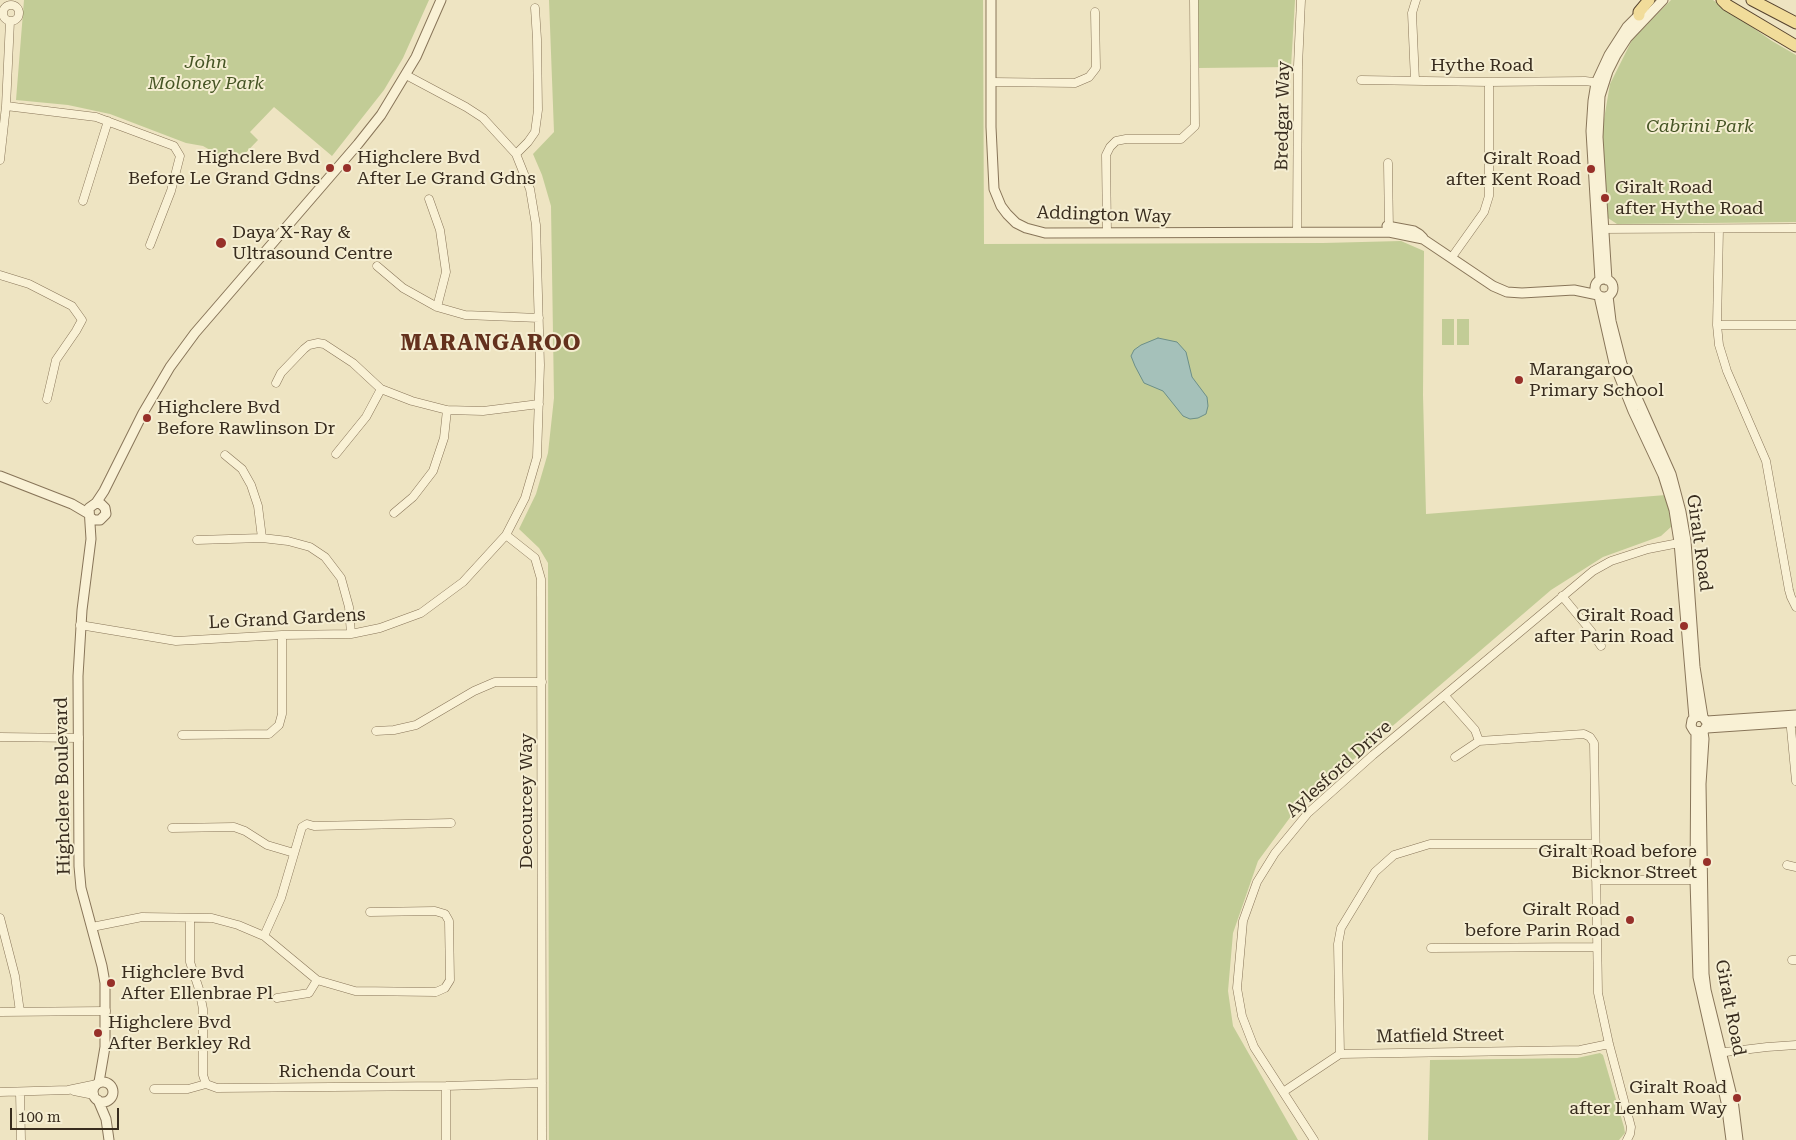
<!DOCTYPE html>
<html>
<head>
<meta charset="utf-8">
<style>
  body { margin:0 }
  #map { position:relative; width:1796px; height:1140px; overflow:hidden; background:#eee4c2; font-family:"Roboto Serif",serif }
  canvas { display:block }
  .scale { position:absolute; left:10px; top:1108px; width:109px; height:22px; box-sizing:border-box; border:2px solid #382c1e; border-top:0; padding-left:6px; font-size:15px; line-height:18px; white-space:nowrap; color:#382c1e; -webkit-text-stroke:4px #f5eed2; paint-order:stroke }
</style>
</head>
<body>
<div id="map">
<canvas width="1796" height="1140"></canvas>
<div class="scale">100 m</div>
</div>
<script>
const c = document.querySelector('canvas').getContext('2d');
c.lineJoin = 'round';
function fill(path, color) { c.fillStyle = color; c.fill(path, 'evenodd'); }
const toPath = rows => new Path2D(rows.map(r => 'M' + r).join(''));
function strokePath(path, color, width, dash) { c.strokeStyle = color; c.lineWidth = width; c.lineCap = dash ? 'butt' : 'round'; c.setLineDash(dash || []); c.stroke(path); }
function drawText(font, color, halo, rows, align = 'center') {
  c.font = font + ' "Roboto Serif",serif'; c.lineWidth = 4; c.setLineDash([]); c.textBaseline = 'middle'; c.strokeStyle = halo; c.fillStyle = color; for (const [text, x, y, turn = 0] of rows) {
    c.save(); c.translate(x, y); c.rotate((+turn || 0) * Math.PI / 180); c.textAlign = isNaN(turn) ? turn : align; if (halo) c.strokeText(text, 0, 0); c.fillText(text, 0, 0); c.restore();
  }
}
const green = toPath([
  [24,0,429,0,403,58,384,90,332,156,274,107,250,132,258,140,235,164,203,146,186,143,110,114,68,105,16,100],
  [549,0,983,0,984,244,1323,243,1401,241,1424,251,1423,395,1426,514,1666,495,1672,526,1661,536,1603,557,1551,590,1297,808,1258,861,1233,933,1228,991,1233,1026,1298,1140,549,1140,548,563,539,548,519,529,536,494,548,453,554,398,551,206,542,175,533,154,554,132],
  [1198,0,1295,0,1291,67,1198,68],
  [1671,0,1713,0,1772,41,1796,55,1796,222,1617,224,1608,218,1602,131,1610,84,1632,40],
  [1442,319,1454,319,1454,345,1442,345],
  [1457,319,1469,319,1469,345,1457,345],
  [1600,1053,1603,1055,1624,1127,1625,1133,1619,1140,1428,1140,1430,1060,1577,1058]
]);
const water = toPath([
  [1158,338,1177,342,1186,352,1192,377,1207,397,1208,406,1206,414,1198,418,1190,419,1183,416,1163,391,1144,383,1135,366,1131,356,1134,350,1141,345,1158,338]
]);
const minor = toPath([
  '3 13a8 8 0 1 1 16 0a8 8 0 1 1-16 0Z',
  [1361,80,1489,82,1585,81,1601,83],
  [1415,81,1412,13,1416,0],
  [992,82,1075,83,1089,77,1096,68,1095,12],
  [6,106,96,117,174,146,180,156,171,191,150,245],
  [516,154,528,142,535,132,538,110,537,39,535,8],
  [0,160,6,106,10,21],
  [1388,163,1389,231],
  [429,199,440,230,446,272,437,307],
  [83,201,108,121],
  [1599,229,1796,228],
  [1719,229,1717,325,1719,345,1727,371,1766,461,1789,590,1791,597,1796,607],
  [1297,232,1298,66,1301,0],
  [1107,233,1106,155,1110,147,1116,141,1126,139,1181,139,1195,126,1194,0],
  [1452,257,1484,212,1489,196,1489,82],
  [377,266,403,288,437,307,465,315,539,318],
  [0,275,29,284,72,306,82,320,76,331,56,360,47,399],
  [1717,325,1796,325],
  [276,383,281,373,304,349,309,345,318,343,324,344,353,363,381,389,412,401,447,410,483,411,539,404],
  [336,454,366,417,381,389],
  [225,455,242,469,251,485,258,506,262,538],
  [394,513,413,497,433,471,444,438,447,410],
  [506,535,535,558,541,579,542,1140],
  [197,540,262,538,288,541,310,547,325,557,341,578,349,607,351,634],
  [1562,596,1591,631,1601,646],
  [80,625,176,641,282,635,351,634,380,628,421,613,463,582,506,535,525,498,537,457,540,365,536,225,530,189,516,154,483,118,466,107,406,75],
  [1445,696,1475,730,1479,741],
  [1790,718,1796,781],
  [376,731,394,730,416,725,474,691,495,682,542,682],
  [182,735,269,734,279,725,282,714,282,635],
  [0,737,79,738],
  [1455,757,1479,741,1584,734,1590,737,1594,743,1598,993,1609,1044,1631,1127,1630,1134,1627,1140],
  [172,828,234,827,245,831,267,845,294,853],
  [1787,865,1796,867],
  [1596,880,1699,880],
  [0,918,15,976,20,1012],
  [190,918,190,962,199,989,203,1009,203,1075,206,1084],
  [92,927,142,917,212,918,238,925,264,936,317,980,355,991,436,992,445,988,450,980,449,921,445,914,435,911,370,912],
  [264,936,281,898,302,827,307,824,314,826,451,823],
  [1431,948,1597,947],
  [1792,960,1796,960],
  [277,998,309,993,317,980],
  [0,1012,106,1011],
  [1717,1053,1767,1047,1796,1045],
  [1340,1054,1338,944,1341,928,1375,872,1394,855,1430,844,1595,844],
  [446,1086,446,1140],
  [154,1089,188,1089,206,1084,217,1088,446,1086,542,1083],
  [74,1091,94,1095],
  [0,1092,68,1090,97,1084],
  [20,1092,21,1140],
  [1283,1092,1340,1054,1580,1050,1609,1044],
  [1314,1140,1254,1047,1242,1016,1237,988,1243,921,1257,882,1275,853,1308,813,1373,755,1593,571,1611,561,1648,549,1684,542]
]);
const tertiary = toPath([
  [991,0,991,127,994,189,1001,206,1007,214,1016,223,1026,228,1045,233,1389,232,1423,239,1493,286,1507,292,1522,293,1574,290,1598,295],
  [1387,226,1414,231,1419,234,1423,238],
  '1595 288a9 9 0 1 1 18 0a9 9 0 1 1-18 0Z',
  [1600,280,1591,131,1593,101,1596,83,1609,55,1627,27,1643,11],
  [1607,280,1598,137,1600,96,1608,71,1616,55,1627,38,1663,0],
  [1599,296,1614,363,1633,411,1663,475,1674,510,1679,542,1694,718],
  [1608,296,1611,321,1622,364,1671,474,1681,512,1686,541,1695,667,1703,717,1708,724,1703,732,1694,731,1691,726,1692,720,1697,716,1703,717],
  [0,476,72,504,89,514],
  [96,503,104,491,143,413,170,367,195,333,358,144,381,115,416,57,441,0],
  [90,517,94,520,100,520,106,514,105,508,101,504,96,503,89,508,91,539,82,610,78,676,79,866,81,888,102,966,105,983,105,1047,99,1082],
  [1707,721,1796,715],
  [1707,728,1796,722],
  [1696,732,1695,880,1698,977,1726,1102,1731,1140],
  [1703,732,1704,739,1701,784,1704,974,1706,990,1733,1100,1738,1140],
  '93 1092a10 10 0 1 1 20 0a10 10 0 1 1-20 0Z',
  [98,1100,106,1119,109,1140]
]);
const primary = toPath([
  [1722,0,1727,5,1796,46],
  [1752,0,1796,23],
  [1639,15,1639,12,1649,0]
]);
const markers = [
  [330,168,5,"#973029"],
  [347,168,5,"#973029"],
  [1591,169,5,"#973029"],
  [1605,198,5,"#973029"],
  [221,243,6,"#973029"],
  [1519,380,5,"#973029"],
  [147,418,5,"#973029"],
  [1684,626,5,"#973029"],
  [1707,862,5,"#973029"],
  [1630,920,5,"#973029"],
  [111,983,5,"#973029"],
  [98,1033,5,"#973029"],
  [1737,1098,5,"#973029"]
];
const parkNames = [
  ["John",206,63],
  ["Moloney Park",206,84],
  ["Cabrini Park",1700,127]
];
const streetNames = [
  ["Hythe Road",1482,66],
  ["Bredgar Way",1283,116,-89],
  ["Addington Way",1104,215,2],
  ["Giralt Road",1699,543,82],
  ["Le Grand Gardens",287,619,-3],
  ["Aylesford Drive",1339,769,-42],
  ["Highclere Boulevard",63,786,-91],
  ["Decourcey Way",527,801,-90],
  ["Giralt Road",1730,1008,79],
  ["Matfield Street",1440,1036,-1],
  ["Richenda Court",347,1072]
];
const poiNames = [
  ["Highclere Bvd",320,158,"right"],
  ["Before Le Grand Gdns",320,179,"right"],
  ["Highclere Bvd",357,158],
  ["After Le Grand Gdns",357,179],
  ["Giralt Road",1581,159,"right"],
  ["after Kent Road",1581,180,"right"],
  ["Giralt Road",1615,188],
  ["after Hythe Road",1615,209],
  ["Daya X-Ray &",232,233],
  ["Ultrasound Centre",232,254],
  ["Marangaroo",1529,370],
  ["Primary School",1529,391],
  ["Highclere Bvd",157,408],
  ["Before Rawlinson Dr",157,429],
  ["Giralt Road",1674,616,"right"],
  ["after Parin Road",1674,637,"right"],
  ["Giralt Road before",1697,852,"right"],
  ["Bicknor Street",1697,873,"right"],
  ["Giralt Road",1620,910,"right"],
  ["before Parin Road",1620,931,"right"],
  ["Highclere Bvd",121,973],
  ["After Ellenbrae Pl",121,994],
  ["Highclere Bvd",108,1023],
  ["After Berkley Rd",108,1044],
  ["Giralt Road",1727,1088,"right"],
  ["after Lenham Way",1727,1109,"right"]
];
const districtNames = [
  ["MARANGAROO",491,344]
];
fill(green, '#c2cc96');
fill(water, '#a5c1ba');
strokePath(water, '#6c8f88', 1);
strokePath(minor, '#887559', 9);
strokePath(tertiary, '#887559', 11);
strokePath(primary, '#56432e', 13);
strokePath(minor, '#f9f1d5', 8);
strokePath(tertiary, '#f9f1d5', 9);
strokePath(primary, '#f1dc9a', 11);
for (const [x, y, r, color] of markers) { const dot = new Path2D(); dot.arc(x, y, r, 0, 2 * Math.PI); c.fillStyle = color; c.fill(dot); strokePath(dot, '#f5eed2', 2); }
drawText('italic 18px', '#455424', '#f5eed2', parkNames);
drawText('18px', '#382c1e', '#f5eed2', streetNames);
drawText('18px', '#382c1e', '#f5eed2', poiNames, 'left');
c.letterSpacing = '1px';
drawText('bold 22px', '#64311d', '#f5eed2', districtNames);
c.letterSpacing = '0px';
</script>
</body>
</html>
